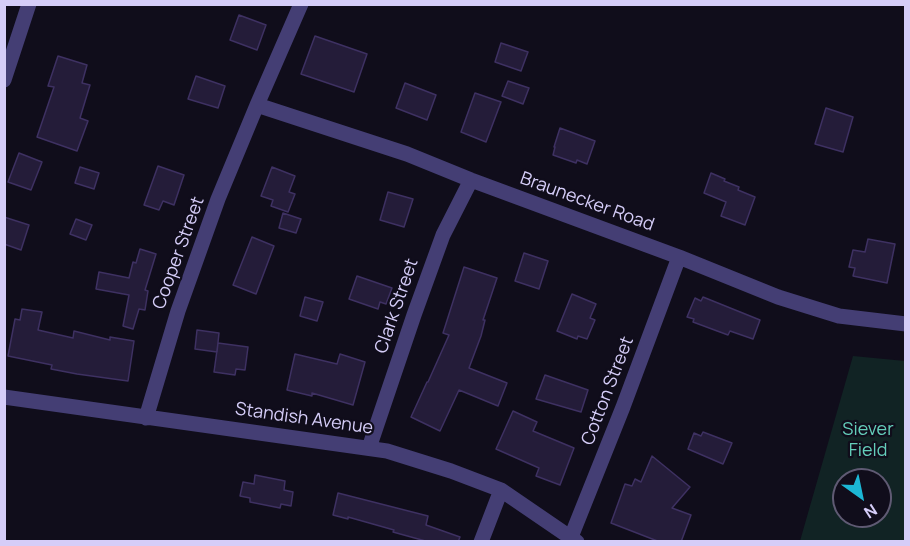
<!DOCTYPE html>
<html>
<head>
<meta charset="utf-8">
<style>
  body { margin:0 }
  #map { position:relative; width:910px; height:546px; overflow:hidden; background:#100d1b; font-family:Manrope,sans-serif }
  canvas { display:block }
  .frame { position:absolute; inset:0; border:6px solid #d5cdf8; pointer-events:none }
  .north { position:absolute; left:832px; top:468px; width:60px; height:60px; box-sizing:border-box; background:#100d1b; border:2px solid #5f5a73; border-radius:50%; rotate:147deg; font-size:16px; font-weight:700; line-height:24px; text-align:center; color:#d5cdf8 }
  .north::after { content:''; display:block; margin:auto; width:21px; height:27px; background:#1cb7d5; clip-path:polygon(50% 0,100% 100%,50% 72%,0 100%) }
</style>
</head>
<body>
<div id="map">
<canvas width="910" height="546"></canvas>
<div class="frame"></div>
<div class="north">N</div>
</div>
<script>
const c = document.querySelector('canvas').getContext('2d');
c.lineJoin = 'round';
function fill(path, color) { c.fillStyle = color; c.fill(path, 'evenodd'); }
const toPath = rows => new Path2D(rows.map(r => 'M' + r).join(''));
function strokePath(path, color, width, dash) { c.strokeStyle = color; c.lineWidth = width; c.lineCap = dash ? 'butt' : 'round'; c.setLineDash(dash || []); c.stroke(path); }
function drawText(font, color, halo, rows, align = 'center') {
  c.font = font + ' Manrope,sans-serif'; c.lineWidth = 4.5; c.setLineDash([]); c.textBaseline = 'middle'; c.strokeStyle = halo; c.fillStyle = color; for (const [text, x, y, turn = 0] of rows) {
    c.save(); c.translate(x, y); c.rotate((+turn || 0) * Math.PI / 180); c.textAlign = isNaN(turn) ? turn : align; if (halo) c.strokeText(text, 0, 0); c.fillText(text, 0, 0); c.restore();
  }
}
const green = toPath([
  [853,356,905,361,905,541,800,541],
  [844,480,880,480,880,516,844,516]
]);
const building = toPath([
  [239,15,266,25,257,50,230,40,239,15],
  [315,36,367,54,354,92,301,74,315,36],
  [501,43,528,52,521,71,495,62,501,43],
  [58,56,87,65,82,83,90,85,80,118,88,121,77,151,37,137,54,87,48,86,58,56],
  [196,76,225,86,218,108,188,99,196,76],
  [508,81,529,88,523,104,502,96,508,81],
  [405,83,436,95,427,120,396,108,405,83],
  [475,93,501,102,486,142,461,132,475,93],
  [826,108,853,117,843,152,815,144,826,108],
  [560,128,595,141,587,164,577,160,576,163,553,155,555,147,554,147,560,128],
  [19,153,42,162,31,190,8,182,19,153],
  [158,166,184,175,174,205,163,201,159,210,144,205,158,166],
  [80,167,99,173,94,189,75,183,80,167],
  [272,167,295,176,289,192,295,194,288,212,271,206,273,200,261,196,272,167],
  [711,173,725,179,724,181,739,187,738,190,755,197,745,225,721,216,726,202,704,193,711,173],
  [388,192,413,199,404,227,380,220,388,192],
  [283,213,301,219,296,233,279,228,283,213],
  [4,217,29,225,21,250,4,244,4,217],
  [76,219,92,225,86,240,70,234,76,219],
  [252,237,274,246,256,294,233,285,252,237],
  [868,239,895,244,887,283,853,276,855,268,849,267,853,250,865,252,868,239],
  [140,249,156,254,145,290,148,291,145,310,139,309,133,329,123,326,129,295,96,289,99,272,129,278,133,262,136,263,140,249],
  [524,253,548,261,539,289,515,281,524,253],
  [464,267,497,278,483,320,485,320,481,336,469,368,507,383,498,406,459,390,440,431,411,417,427,382,428,382,449,335,443,333,464,267],
  [357,276,392,288,386,304,380,302,378,309,349,299,357,276],
  [572,294,596,304,590,318,595,320,587,339,578,336,577,339,557,331,572,294],
  [305,297,323,302,317,321,300,316,305,297],
  [703,297,760,320,753,339,730,331,728,335,693,322,694,319,687,317,695,298,701,301,703,297],
  [22,309,42,312,38,330,73,338,74,331,110,340,110,337,134,341,128,381,77,374,51,369,52,365,8,356,15,319,20,320,22,309],
  [197,330,219,333,217,352,195,349,197,330],
  [218,343,248,347,245,370,236,369,235,375,214,372,218,343],
  [295,354,337,364,340,354,365,362,353,405,312,393,312,396,287,390,295,354],
  [545,375,588,390,581,412,536,399,545,375],
  [513,411,537,422,533,431,574,448,560,485,536,476,539,468,496,449,513,411],
  [703,432,732,443,723,464,688,449,694,433,701,436,703,432],
  [652,456,690,487,672,508,691,515,681,542,660,542,611,523,625,484,632,486,635,479,641,482,652,456],
  [255,475,285,481,284,490,293,492,291,506,281,504,280,508,250,502,250,498,240,496,243,482,254,484,255,475],
  [338,493,428,516,426,525,460,537,458,542,429,542,393,532,394,530,348,517,348,519,333,515,338,493]
]);
const minor = toPath([
  [4,80,29,4],
  [257,105,407,154,471,180,679,257,778,297,839,316,906,324],
  [4,397,387,451,451,471,501,490,577,542],
  [146,418,178,311,218,199,257,105,301,4],
  [369,448,414,315,443,235,471,180],
  [571,537,623,407,679,257],
  [481,542,501,490]
]);
const streetNames = [
  ["Braunecker Road",587,202,20],
  ["Cooper Street",179,253,-70],
  ["Clark Street",397,306,-71],
  ["Cotton Street",608,391,-69],
  ["Standish Avenue",304,419,8]
];
const parkNames = [
  ["Siever",868,430],
  ["Field",868,451]
];
fill(green, '#112324');
fill(building, '#241c39');
strokePath(building, '#3e3162', 1.5);
strokePath(minor, '#443e74', 15);
drawText('18px', '#d5cdf8', '#100d1b', streetNames);
drawText('18px', '#64ceba', '#100d1b', parkNames);
</script>
</body>
</html>
